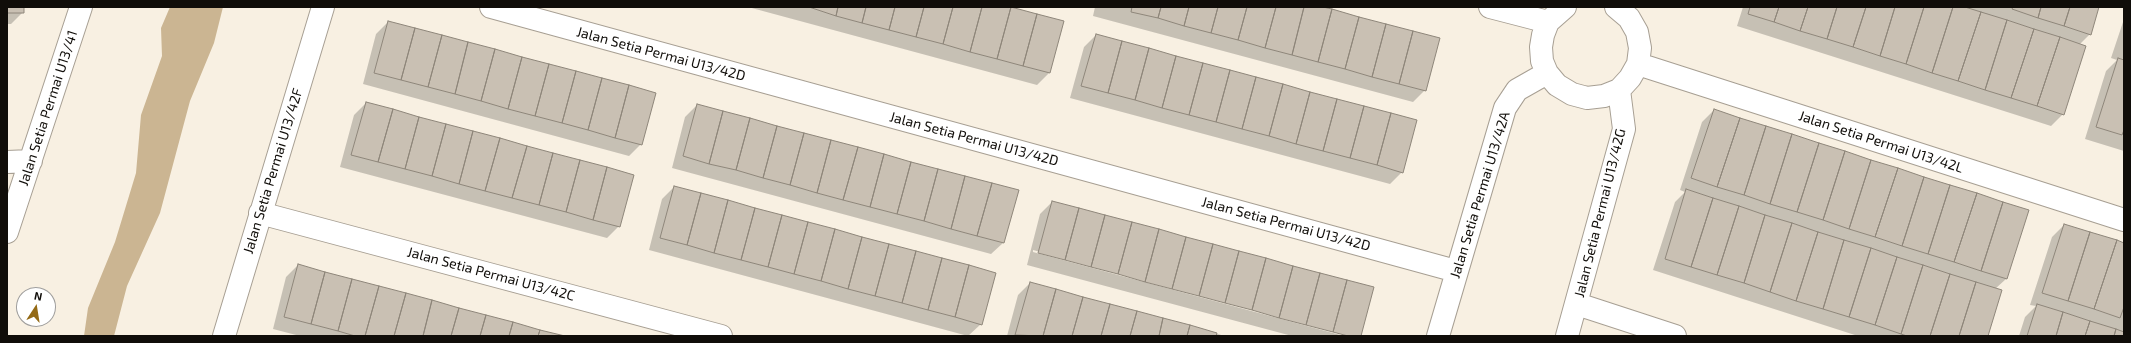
<!DOCTYPE html>
<html>
<head>
<meta charset="utf-8">
<style>
  body { margin:0 }
  #map { position:relative; width:2131px; height:343px; overflow:hidden; background:#f8f0e2; font-family:"Exo 2",sans-serif }
  canvas { display:block }
  .frame { position:absolute; inset:0; border:8px solid #100d09; pointer-events:none }
  .north { position:absolute; left:16px; top:287px; width:40px; height:40px; box-sizing:border-box; background:#fff; border:1px solid #9f9e9d; border-radius:50%; rotate:12deg; font-size:11px; font-weight:700; line-height:16px; text-align:center; color:#100d09 }
  .north::after { content:''; display:block; margin:auto; width:14px; height:18px; background:#946a15; clip-path:polygon(50% 0,100% 100%,50% 72%,0 100%) }
</style>
</head>
<body>
<div id="map">
<canvas width="2131" height="343"></canvas>
<div class="frame"></div>
<div class="north">N</div>
</div>
<script>
const c = document.querySelector('canvas').getContext('2d');
c.lineJoin = 'round';
function fill(path, color) { c.fillStyle = color; c.fill(path, 'evenodd'); }
const toPath = rows => new Path2D(rows.map(r => 'M' + r).join(''));
function strokePath(path, color, width, dash) { c.strokeStyle = color; c.lineWidth = width; c.lineCap = dash ? 'butt' : 'round'; c.setLineDash(dash || []); c.stroke(path); }
function drawText(font, color, halo, rows, align = 'center') {
  c.font = font + ' "Exo 2",sans-serif'; c.lineWidth = 3; c.setLineDash([]); c.textBaseline = 'middle'; c.strokeStyle = halo; c.fillStyle = color; for (const [text, x, y, turn = 0] of rows) {
    c.save(); c.translate(x, y); c.rotate((+turn || 0) * Math.PI / 180); c.textAlign = isNaN(turn) ? turn : align; if (halo) c.strokeText(text, 0, 0); c.fillText(text, 0, 0); c.restore();
  }
}
const water = toPath([
  [170,7,223,7,214,43,190,101,160,213,127,286,114,336,84,336,88,308,115,242,136,173,141,115,162,56,161,28]
]);
const shadow = toPath([
  [7,7,23,7,23,12,11,24,7,24],
  [748,7,1008,7,1049,73,1037,85],
  [1095,7,1319,7,1425,90,1413,102,1093,16],
  [1743,7,2098,7,2090,34,2079,45,2063,114,2051,126,1737,26],
  [2124,19,2124,151,2085,139,2106,71,2117,60,2111,58],
  [388,22,641,144,629,156,363,84,376,34],
  [1096,35,1402,172,1390,184,1070,98,1084,47],
  [366,103,619,226,607,238,340,167,354,115],
  [697,105,1003,243,991,254,672,168,685,117],
  [1714,110,2006,279,1995,289,1987,336,1858,336,1653,270,1675,202,1685,192,1680,190,1702,122],
  [674,187,981,324,968,336,649,250,662,199],
  [1052,202,1360,336,1351,336,1033,250,1033,252,1344,336,1292,336,1027,265,1040,214],
  [2064,225,2124,244,2124,336,2019,336,2025,317,2036,306,2030,305,2052,237],
  [298,265,559,336,300,336,273,329,286,277],
  [1030,283,1225,336,1007,336,1018,295]
]);
const building = toPath([
  [7,7,24,7,24,13,7,13,7,7],
  [809,7,838,7,836,16,809,7],
  [838,7,866,7,862,23,836,16,838,7],
  [866,7,895,7,889,30,862,23,866,7],
  [895,7,924,7,916,37,889,30,895,7],
  [924,7,953,7,943,44,916,37,924,7],
  [953,7,982,7,970,52,943,44,953,7],
  [982,7,1011,7,997,59,970,52,982,7],
  [1011,7,1037,14,1023,66,997,59,1011,7],
  [1132,7,1161,7,1158,18,1131,12,1132,7],
  [1161,7,1189,7,1184,26,1158,18,1161,7],
  [1189,7,1218,7,1211,33,1184,26,1189,7],
  [1218,7,1247,7,1238,40,1211,33,1218,7],
  [1247,7,1276,7,1265,48,1238,40,1247,7],
  [1276,7,1304,7,1292,55,1265,48,1276,7],
  [1304,7,1323,7,1332,9,1318,62,1292,55,1304,7],
  [1750,7,1779,7,1774,22,1748,14,1750,7],
  [1779,7,1808,7,1800,31,1774,22,1779,7],
  [1808,7,1837,7,1827,39,1800,31,1808,7],
  [1837,7,1866,7,1853,47,1827,39,1837,7],
  [1866,7,1895,7,1880,56,1853,47,1866,7],
  [1895,7,1924,7,1906,64,1880,56,1895,7],
  [1924,7,1953,7,1932,73,1906,64,1924,7],
  [1953,7,1965,7,1981,12,1958,81,1932,73,1953,7],
  [2013,7,2041,7,2038,18,2012,9,2013,7],
  [2041,7,2070,7,2064,26,2038,18,2041,7],
  [2070,7,2099,7,2091,35,2064,26,2070,7],
  [1332,9,1359,17,1345,69,1318,62,1332,9],
  [1981,12,2007,20,1985,90,1958,81,1981,12],
  [1037,14,1064,21,1050,73,1023,66,1037,14],
  [1359,17,1386,24,1372,77,1345,69,1359,17],
  [2007,20,2034,29,2011,98,1985,90,2007,20],
  [388,21,415,28,401,80,374,73,388,21],
  [1386,24,1413,31,1399,84,1372,77,1386,24],
  [415,28,442,35,428,87,401,80,415,28],
  [2034,29,2060,37,2037,106,2011,98,2034,29],
  [1413,31,1440,38,1426,91,1399,84,1413,31],
  [1096,34,1122,41,1108,93,1081,86,1096,34],
  [442,35,468,42,455,94,428,87,442,35],
  [2060,37,2086,46,2064,115,2037,106,2060,37],
  [1122,41,1149,48,1135,100,1108,93,1122,41],
  [468,42,495,49,481,101,455,94,468,42],
  [1149,48,1176,56,1162,108,1135,100,1149,48],
  [495,49,522,57,508,109,481,101,495,49],
  [1176,56,1203,63,1189,115,1162,108,1176,56],
  [522,57,549,64,535,116,508,109,522,57],
  [2118,58,2124,60,2124,130,2122,135,2096,127,2118,58],
  [1203,63,1230,70,1216,122,1189,115,1203,63],
  [549,64,576,71,562,123,535,116,549,64],
  [1230,70,1256,77,1242,129,1216,122,1230,70],
  [576,71,602,78,588,130,562,123,576,71],
  [1256,77,1283,84,1269,136,1242,129,1256,77],
  [602,78,629,85,615,138,588,130,602,78],
  [1283,84,1310,92,1296,144,1269,136,1283,84],
  [629,85,656,93,642,145,615,138,629,85],
  [1310,92,1337,99,1323,151,1296,144,1310,92],
  [1337,99,1364,106,1350,158,1323,151,1337,99],
  [366,102,393,109,378,162,351,155,366,102],
  [697,104,723,111,709,164,683,156,697,104],
  [1364,106,1391,113,1377,165,1350,158,1364,106],
  [393,109,419,117,405,169,378,162,393,109],
  [1714,109,1740,118,1717,187,1691,178,1714,109],
  [723,111,750,118,736,170,709,164,723,111],
  [1391,113,1417,120,1403,173,1377,165,1391,113],
  [419,117,446,124,432,176,405,169,419,117],
  [750,118,777,126,763,178,736,170,750,118],
  [1740,118,1766,126,1744,195,1717,187,1740,118],
  [446,124,473,131,459,184,432,176,446,124],
  [777,126,804,133,790,185,763,178,777,126],
  [1766,126,1792,134,1770,204,1744,195,1766,126],
  [473,131,500,138,485,191,459,184,473,131],
  [804,133,831,140,817,193,790,185,804,133],
  [1792,134,1819,143,1797,212,1770,204,1792,134],
  [500,138,527,146,512,198,485,191,500,138],
  [831,140,858,147,843,200,817,193,831,140],
  [1819,143,1845,151,1823,220,1797,212,1819,143],
  [527,146,553,153,539,205,512,198,527,146],
  [858,147,884,154,870,207,843,200,858,147],
  [1845,151,1871,160,1849,229,1823,220,1845,151],
  [553,153,580,160,566,212,539,205,553,153],
  [884,154,911,162,897,214,870,207,884,154],
  [580,160,607,167,593,220,566,212,580,160],
  [1871,160,1898,168,1875,237,1849,229,1871,160],
  [911,162,938,169,924,221,897,214,911,162],
  [607,167,634,175,620,227,593,220,607,167],
  [1898,168,1924,177,1902,246,1875,237,1898,168],
  [938,169,965,176,951,229,924,221,938,169],
  [965,176,992,183,977,236,951,229,965,176],
  [1924,177,1950,185,1928,254,1902,246,1924,177],
  [992,183,1019,190,1004,243,977,236,992,183],
  [1950,185,1977,193,1954,262,1928,254,1950,185],
  [674,186,701,193,687,245,660,238,674,186],
  [1686,189,1713,198,1691,267,1665,259,1686,189],
  [701,193,728,200,714,253,687,245,701,193],
  [1977,193,2003,202,1981,271,1954,262,1977,193],
  [1713,198,1739,206,1717,275,1691,267,1713,198],
  [728,200,755,208,741,260,714,253,728,200],
  [1052,201,1079,208,1065,260,1038,253,1052,201],
  [2003,202,2029,210,2007,279,1981,271,2003,202],
  [1739,206,1765,215,1744,283,1717,275,1739,206],
  [755,208,782,215,768,267,741,260,755,208],
  [1079,208,1105,215,1091,267,1065,260,1079,208],
  [782,215,808,222,794,274,768,267,782,215],
  [1105,215,1132,222,1118,274,1091,267,1105,215],
  [1765,215,1792,223,1770,292,1744,283,1765,215],
  [808,222,835,229,821,281,794,274,808,222],
  [1132,222,1159,229,1145,282,1118,274,1132,222],
  [1792,223,1818,232,1796,301,1770,292,1792,223],
  [2064,224,2090,232,2068,301,2042,293,2064,224],
  [835,229,862,237,848,289,821,281,835,229],
  [1159,229,1186,237,1172,289,1145,282,1159,229],
  [1818,232,1844,240,1823,309,1796,301,1818,232],
  [2090,232,2117,240,2094,309,2068,301,2090,232],
  [862,237,889,244,875,296,848,289,862,237],
  [1186,237,1213,244,1199,296,1172,289,1186,237],
  [1844,240,1871,248,1849,317,1823,309,1844,240],
  [2117,240,2124,243,2124,307,2120,318,2094,309,2117,240],
  [889,244,916,251,902,303,875,296,889,244],
  [1213,244,1239,251,1225,303,1199,296,1213,244],
  [1871,248,1897,257,1875,325,1849,317,1871,248],
  [916,251,942,258,928,310,902,303,916,251],
  [1239,251,1266,258,1252,310,1225,303,1239,251],
  [1897,257,1923,265,1901,334,1875,325,1897,257],
  [942,258,969,265,955,317,928,310,942,258],
  [1266,258,1293,266,1279,318,1252,310,1266,258],
  [298,264,325,272,311,324,284,317,298,264],
  [969,265,996,273,982,325,955,317,969,265],
  [1923,265,1950,274,1930,336,1907,336,1901,334,1923,265],
  [1293,266,1320,273,1306,325,1279,318,1293,266],
  [325,272,352,279,338,331,311,324,325,272],
  [1320,273,1347,280,1333,332,1306,325,1320,273],
  [1950,274,1976,282,1959,336,1930,336,1950,274],
  [352,279,379,286,365,336,355,336,338,331,352,279],
  [1347,280,1374,287,1361,336,1348,336,1333,332,1347,280],
  [1030,282,1056,289,1043,336,1015,335,1030,282],
  [1976,282,2002,290,1988,336,1959,336,1976,282],
  [379,286,406,293,394,336,365,336,379,286],
  [1056,289,1083,297,1072,336,1043,336,1056,289],
  [406,293,432,300,423,336,394,336,406,293],
  [1083,297,1110,304,1101,336,1072,336,1083,297],
  [432,300,459,308,451,336,423,336,432,300],
  [1110,304,1137,311,1130,336,1101,336,1110,304],
  [2037,304,2063,312,2056,336,2027,336,2037,304],
  [459,308,486,315,480,336,451,336,459,308],
  [1137,311,1163,318,1159,336,1130,336,1137,311],
  [2063,312,2090,321,2085,336,2056,336,2063,312],
  [486,315,513,322,509,336,480,336,486,315],
  [1163,318,1190,325,1187,336,1159,336,1163,318],
  [2090,321,2116,329,2114,336,2085,336,2090,321],
  [513,322,540,330,538,336,509,336,513,322],
  [1190,325,1217,333,1216,336,1187,336,1190,325],
  [2116,329,2124,332,2124,336,2114,336,2116,329],
  [540,330,565,336,538,336,540,330]
]);
const minor = toPath([
  [491,7,1456,271],
  [1490,7,1548,22],
  [1565,7,1548,22,1543,35,1541,47,1542,61,1547,73,1557,85,1572,94,1587,98,1604,96,1619,90,1630,78,1638,64,1640,48,1637,32,1629,18,1616,7],
  [1638,64,2124,220],
  [7,162,31,161],
  [260,213,721,336],
  [7,232,81,7],
  [1577,304,1675,336],
  [224,336,323,7],
  [1438,336,1505,108,1517,90,1547,73],
  [1567,336,1624,129,1619,90]
]);
const streetNames = [
  ["Jalan Setia Permai U13/42D",661,54,15],
  ["Jalan Setia Permai U13/41",48,108,-72],
  ["Jalan Setia Permai U13/42D",974,139,15],
  ["Jalan Setia Permai U13/42L",1881,142,18],
  ["Jalan Setia Permai U13/42F",273,171,-73],
  ["Jalan Setia Permai U13/42A",1480,195,-73],
  ["Jalan Setia Permai U13/42G",1600,213,-76],
  ["Jalan Setia Permai U13/42D",1286,224,15],
  ["Jalan Setia Permai U13/42C",491,274,15]
];
fill(water, '#cbb592');
fill(shadow, '#0003');
fill(building, '#c9c0b3');
strokePath(building, '#8e867a', 1);
strokePath(minor, '#a79f93', 24);
strokePath(minor, '#fff', 22);
drawText('14px', '#100d09', '#fff', streetNames);
</script>
</body>
</html>
